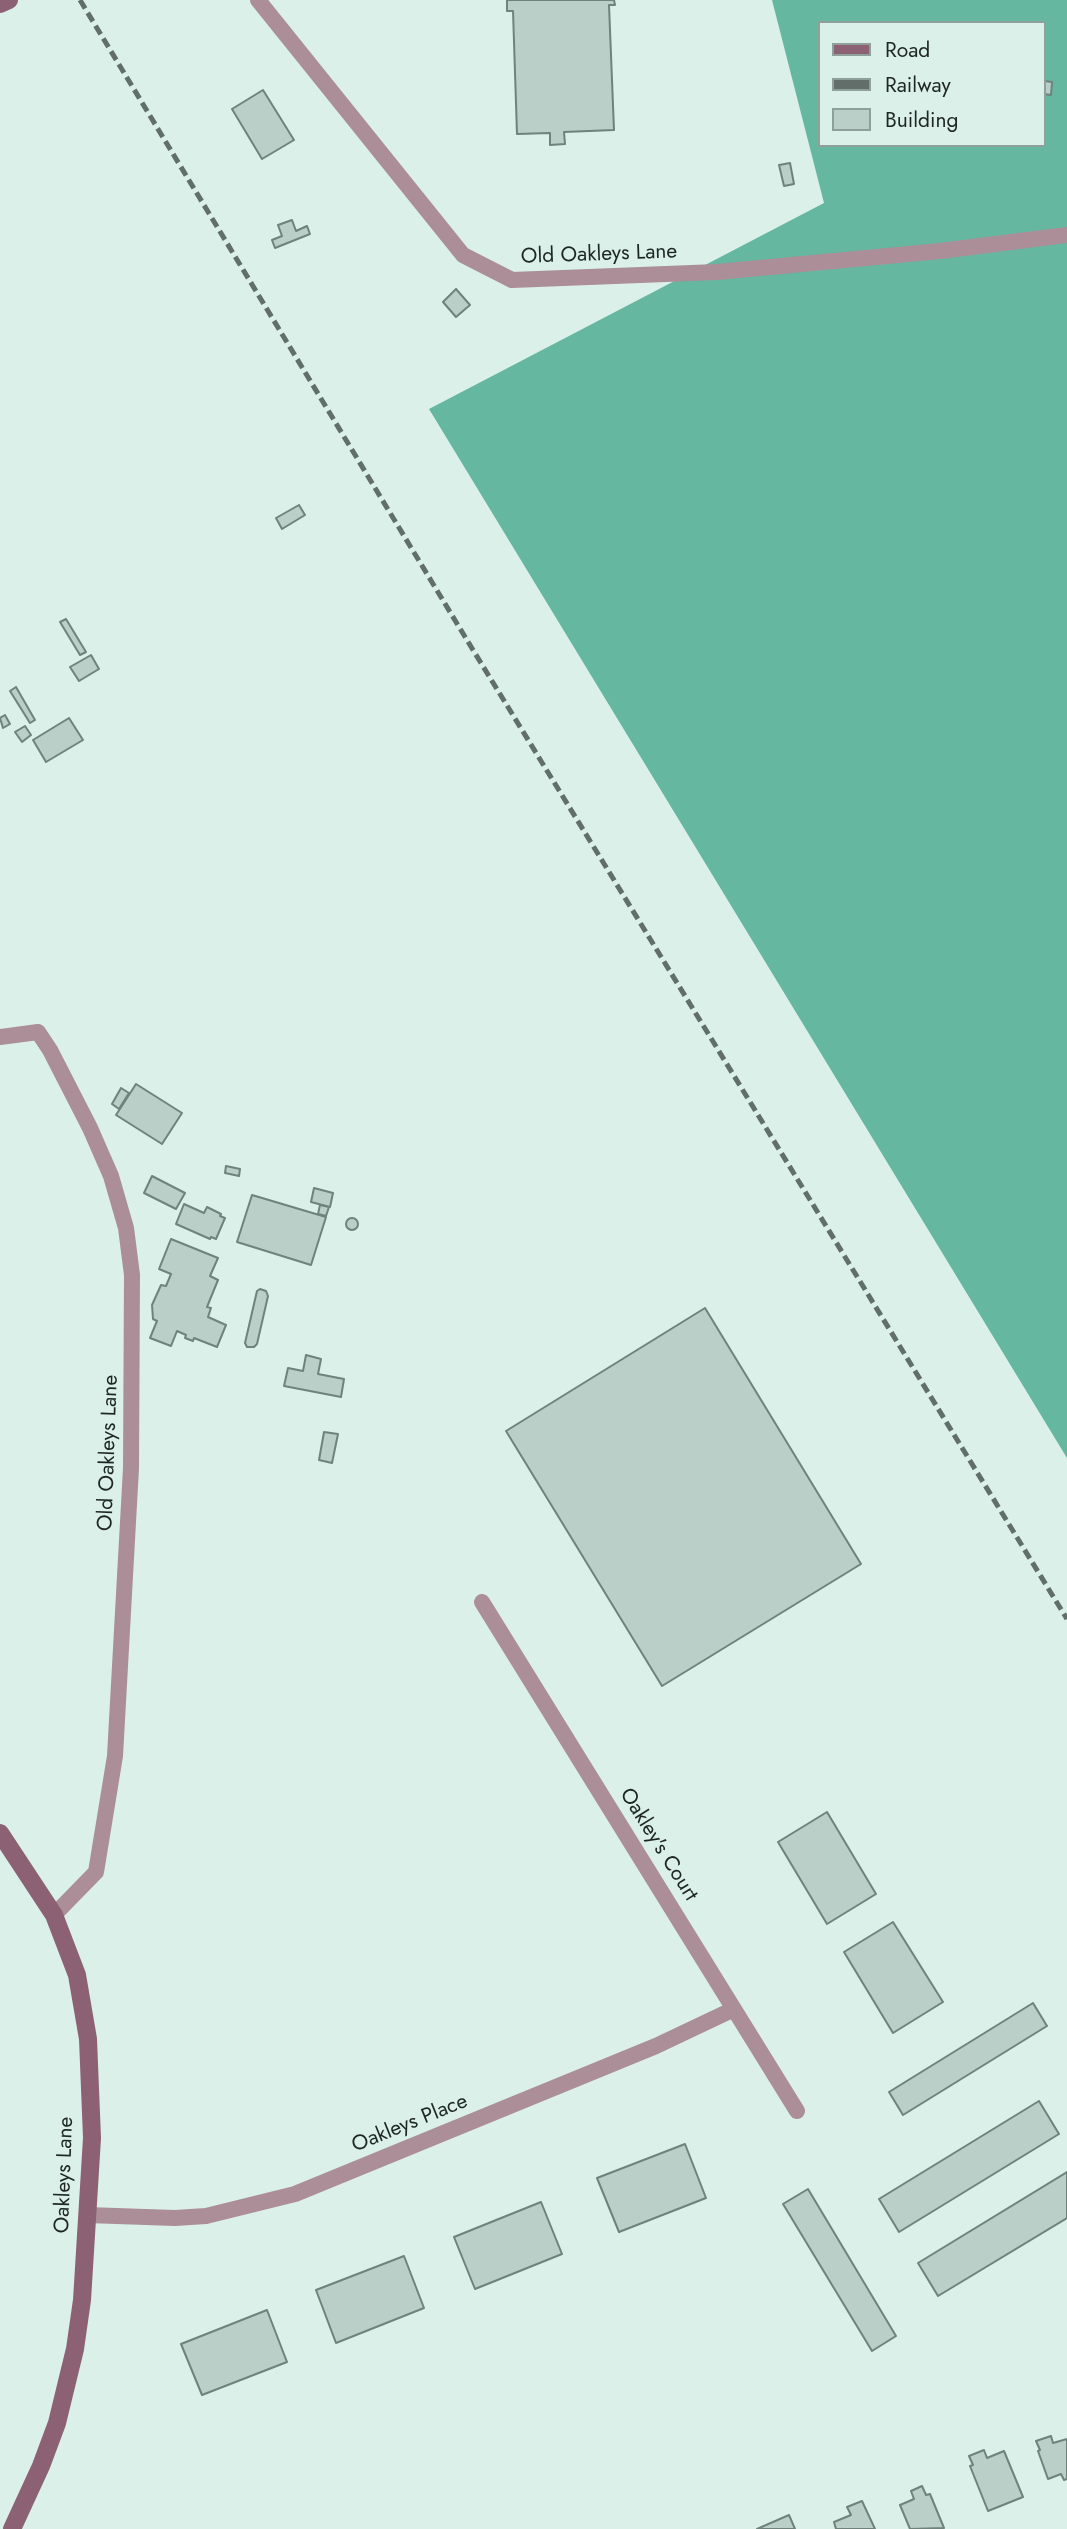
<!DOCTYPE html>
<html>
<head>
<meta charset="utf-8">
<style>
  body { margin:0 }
  #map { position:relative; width:1067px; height:2529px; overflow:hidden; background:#daf0e8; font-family:Jost,sans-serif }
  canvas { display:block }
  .legend { position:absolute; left:818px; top:21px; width:228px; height:126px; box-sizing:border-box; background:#daf0e8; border:2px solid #8f9f99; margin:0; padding:9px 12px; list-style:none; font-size:21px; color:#1e2623 }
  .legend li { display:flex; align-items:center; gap:14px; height:35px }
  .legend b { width:35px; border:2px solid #8f9f99 }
</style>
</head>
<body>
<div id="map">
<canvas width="1067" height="2529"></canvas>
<ul class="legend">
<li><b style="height:9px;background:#8c6173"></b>Road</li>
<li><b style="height:9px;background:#616e69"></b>Railway</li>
<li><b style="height:19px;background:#bacfc8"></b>Building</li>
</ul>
</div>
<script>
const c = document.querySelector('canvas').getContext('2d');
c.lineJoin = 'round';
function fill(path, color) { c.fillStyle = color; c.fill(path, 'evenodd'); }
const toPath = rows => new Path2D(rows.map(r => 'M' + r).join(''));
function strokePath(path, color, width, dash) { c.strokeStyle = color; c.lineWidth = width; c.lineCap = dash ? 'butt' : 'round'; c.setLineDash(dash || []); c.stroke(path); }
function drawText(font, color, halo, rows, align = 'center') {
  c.font = font + ' Jost,sans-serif'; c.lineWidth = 5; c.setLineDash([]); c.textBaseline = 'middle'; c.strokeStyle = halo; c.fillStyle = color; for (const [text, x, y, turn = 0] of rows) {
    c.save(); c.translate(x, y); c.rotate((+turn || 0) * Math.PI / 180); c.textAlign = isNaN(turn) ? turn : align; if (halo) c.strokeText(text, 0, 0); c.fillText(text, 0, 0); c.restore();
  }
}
const forest = toPath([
  [772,0,1067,0,1067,1458,429,409,824,203],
  [820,23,1044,23,1044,145,820,145]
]);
const building = toPath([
  [507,0,614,0,615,5,609,5,614,130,564,132,565,144,550,145,550,133,517,134,513,11,507,11,507,0],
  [1044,81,1052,82,1051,95,1044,94,1044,81],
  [263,90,294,140,262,159,232,109,263,90],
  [790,163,794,184,784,186,779,165,790,163],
  [292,220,296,231,307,226,310,234,275,248,272,240,282,236,278,225,292,220],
  [456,289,470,305,456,317,443,302,456,289],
  [299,505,305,515,282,529,276,518,299,505],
  [66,619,86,652,80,655,60,622,66,619],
  [91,655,99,669,79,681,70,667,91,655],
  [16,687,35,720,30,723,10,691,16,687],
  [5,715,10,724,3,728,0,718,5,715],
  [69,718,83,740,46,762,33,740,69,718],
  [25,726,31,735,22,742,15,732,25,726],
  [136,1084,182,1113,162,1144,116,1115,136,1084],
  [121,1088,129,1093,119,1109,112,1104,121,1088],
  [226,1166,240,1169,239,1176,225,1173,226,1166],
  [152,1176,185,1193,176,1209,144,1193,152,1176],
  [314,1188,333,1193,330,1207,311,1202,314,1188],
  [252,1195,326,1217,311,1265,237,1242,252,1195],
  [184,1204,204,1213,207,1207,221,1214,220,1216,225,1218,216,1239,211,1237,210,1239,176,1224,184,1204],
  [320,1205,329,1207,326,1216,318,1214,320,1205],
  '346 1224a6 6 0 1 1 12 0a6 6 0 1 1-12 0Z',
  [171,1239,218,1258,210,1276,218,1280,207,1307,211,1308,208,1317,226,1325,217,1347,194,1338,193,1341,185,1338,186,1335,177,1331,171,1346,150,1338,157,1321,153,1319,152,1305,161,1285,166,1286,171,1274,159,1269,171,1239],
  [260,1289,266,1291,268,1296,257,1344,254,1347,247,1347,245,1343,257,1291,260,1289],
  [705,1308,861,1564,662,1686,506,1431,705,1308],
  [306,1355,321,1359,318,1374,344,1379,341,1397,284,1386,288,1368,303,1371,306,1355],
  [324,1432,338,1434,332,1463,319,1460,324,1432],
  [827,1812,876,1894,827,1924,778,1842,827,1812],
  [893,1922,943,2002,893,2033,844,1952,893,1922],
  [1033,2003,1047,2026,903,2115,889,2092,1033,2003],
  [1039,2101,1059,2134,899,2232,879,2199,1039,2101],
  [685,2144,706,2198,619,2232,597,2178,685,2144],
  [1067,2172,1067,2218,938,2296,918,2263,1067,2172],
  [808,2189,896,2336,872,2351,783,2204,808,2189],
  [541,2202,562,2254,475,2289,454,2237,541,2202],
  [404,2256,424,2308,336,2343,316,2290,404,2256],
  [267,2310,287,2362,202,2395,181,2344,267,2310],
  [1051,2436,1053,2443,1067,2439,1067,2479,1064,2480,1061,2474,1048,2479,1038,2451,1040,2450,1036,2441,1051,2436],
  [984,2450,987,2458,1004,2451,1023,2497,988,2511,970,2466,973,2465,969,2456,984,2450],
  [922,2486,926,2495,930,2494,944,2528,910,2529,900,2505,914,2499,911,2491,922,2486],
  [862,2501,875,2529,836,2529,834,2522,851,2515,847,2507,862,2501],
  [789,2515,795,2529,757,2529,789,2515]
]);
const street = toPath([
  [258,0,463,255,512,280,717,272,940,251,1067,235],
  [0,1037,38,1032,50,1050,90,1128,111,1176,126,1228,132,1275,131,1468,115,1756,96,1872,54,1915],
  [482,1602,797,2111],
  [87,2215,175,2218,206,2216,295,2194,656,2046,734,2009]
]);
const secondary = toPath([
  [0,4,9,0],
  [0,1833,54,1915,77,1975,88,2039,92,2138,82,2300,75,2349,57,2423,41,2466,12,2529]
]);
const rail = toPath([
  [80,0,473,650,1067,1619]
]);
const streetNames = [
  ["Old Oakleys Lane",599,255,-2],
  ["Old Oakleys Lane",109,1453,-88],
  ["Oakley's Court",658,1845,58],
  ["Oakleys Place",410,2124,-22],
  ["Oakleys Lane",65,2175,-88]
];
fill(forest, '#65b7a0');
fill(building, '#bacfc8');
strokePath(building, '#6f827c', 2);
strokePath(street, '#ac8e99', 16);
strokePath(secondary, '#8c6173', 18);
strokePath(rail, '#616e69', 5, [10, 5]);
drawText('21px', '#1e2623', '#daf0e8', streetNames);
</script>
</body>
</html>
